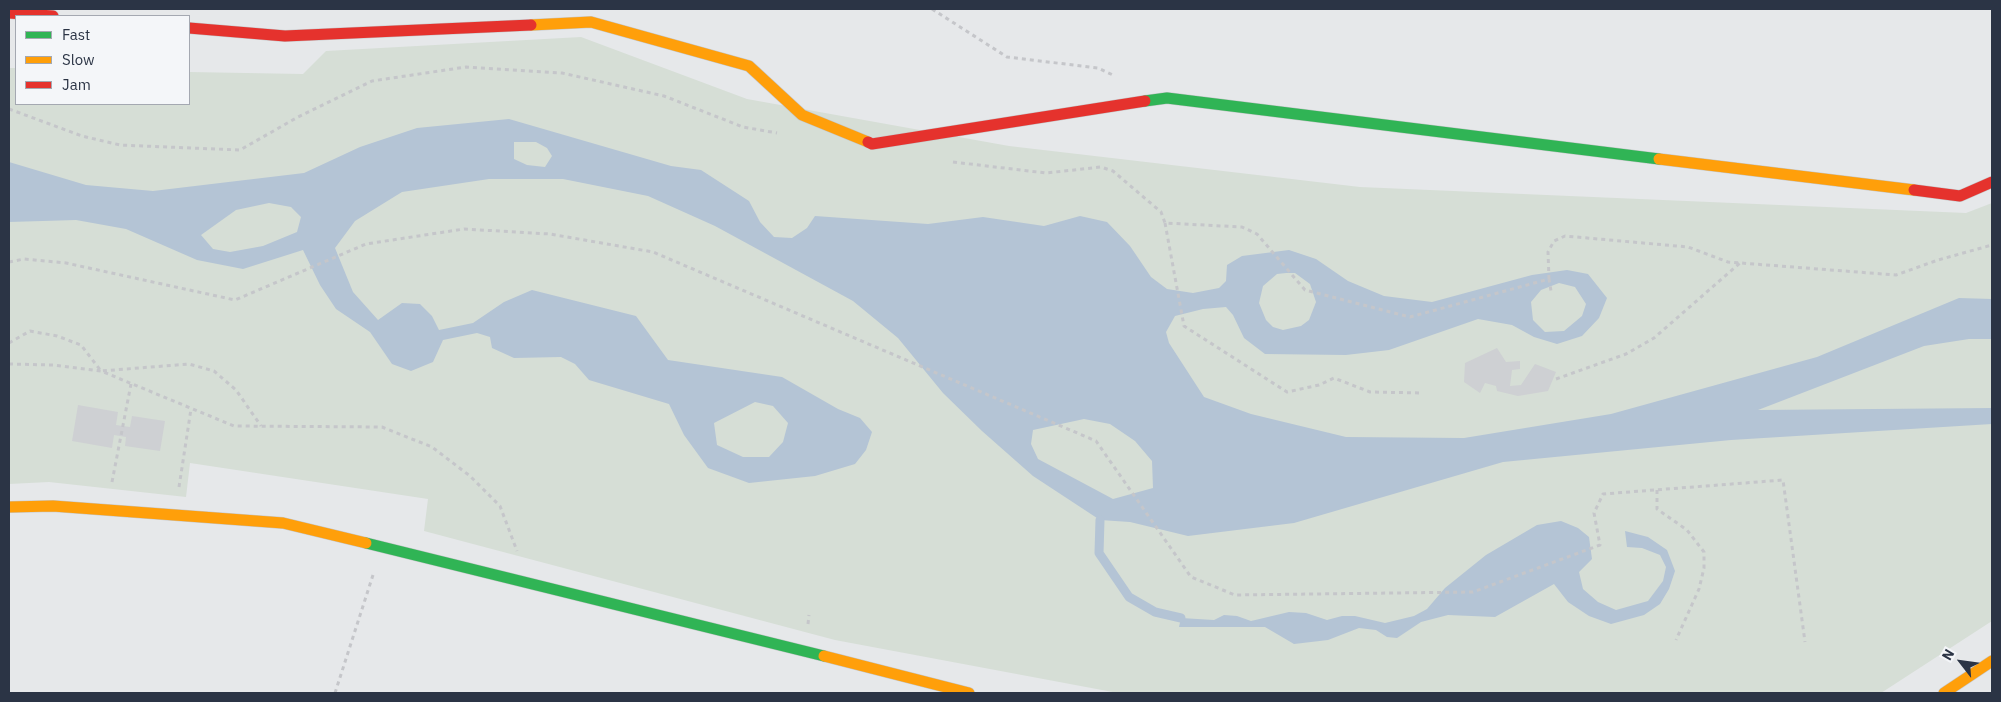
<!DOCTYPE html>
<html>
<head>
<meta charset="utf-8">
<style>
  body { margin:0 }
  #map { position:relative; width:2001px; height:702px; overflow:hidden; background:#e6e8ea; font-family:"IBM Plex Sans",sans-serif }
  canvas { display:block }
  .frame { position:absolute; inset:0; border:10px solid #2b3445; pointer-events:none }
  .legend { position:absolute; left:15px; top:15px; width:175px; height:90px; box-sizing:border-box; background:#f4f6f9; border:1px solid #a4a8b1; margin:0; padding:6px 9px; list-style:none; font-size:15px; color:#2b3445 }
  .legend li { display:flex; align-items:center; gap:10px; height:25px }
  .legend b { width:25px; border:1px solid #a4a8b1 }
  .north { position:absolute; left:1936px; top:637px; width:50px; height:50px; -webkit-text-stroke:4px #f4f6f9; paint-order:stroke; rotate:300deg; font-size:14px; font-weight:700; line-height:20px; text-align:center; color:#2b3445 }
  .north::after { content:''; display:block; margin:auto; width:18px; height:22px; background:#2b3445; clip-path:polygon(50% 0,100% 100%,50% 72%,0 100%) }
</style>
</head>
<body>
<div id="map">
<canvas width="2001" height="702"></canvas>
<div class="frame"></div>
<ul class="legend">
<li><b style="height:6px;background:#30b455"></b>Fast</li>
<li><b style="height:6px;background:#ff9f0a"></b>Slow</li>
<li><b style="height:6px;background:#e5322d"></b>Jam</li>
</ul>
<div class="north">N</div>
</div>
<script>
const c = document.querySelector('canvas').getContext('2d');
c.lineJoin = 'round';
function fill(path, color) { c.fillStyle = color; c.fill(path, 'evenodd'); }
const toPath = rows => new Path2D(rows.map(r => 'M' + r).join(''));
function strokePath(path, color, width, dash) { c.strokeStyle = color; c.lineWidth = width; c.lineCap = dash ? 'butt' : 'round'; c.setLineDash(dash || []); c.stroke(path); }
const green = toPath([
  [581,37,747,99,1009,146,1360,187,1966,213,1992,203,1992,621,1881,693,1118,693,835,640,424,531,428,499,190,463,186,497,49,482,9,484,9,68,16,68,16,104,189,104,189,72,303,74,326,51]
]);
const water = toPath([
  [509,119,671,166,701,170,749,201,760,222,774,237,792,238,807,228,815,216,928,224,983,217,1044,226,1080,216,1107,222,1130,246,1151,277,1167,289,1193,293,1219,288,1226,281,1227,265,1242,256,1289,250,1316,259,1348,281,1384,296,1432,302,1532,275,1567,270,1588,274,1607,298,1599,318,1582,336,1557,344,1534,337,1512,325,1478,319,1389,350,1346,355,1265,354,1244,338,1233,315,1226,307,1203,309,1175,316,1166,332,1169,343,1204,397,1251,414,1346,437,1464,438,1611,414,1817,357,1959,298,1992,299,1992,339,1969,339,1924,346,1758,410,1992,408,1992,424,1731,440,1503,462,1294,523,1188,536,1130,522,1100,520,1033,476,982,431,943,393,898,338,853,301,715,226,648,196,563,179,489,179,402,192,355,221,335,248,353,292,378,320,402,303,420,304,432,316,439,330,473,323,504,302,532,290,636,316,668,360,782,377,838,409,860,418,872,432,866,450,855,464,815,476,749,483,708,468,684,435,669,404,589,380,575,364,561,357,514,358,492,348,490,337,477,333,443,340,433,362,411,371,392,364,370,332,336,309,320,285,303,250,243,269,197,260,126,229,76,220,9,222,9,162,86,185,153,191,304,173,360,147,417,128],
  [536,142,547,148,552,156,545,167,527,165,514,159,514,142],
  [269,203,291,207,301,217,297,232,263,246,230,252,213,249,201,235,236,210],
  [1286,273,1295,273,1310,284,1316,302,1309,320,1301,326,1283,330,1273,327,1266,320,1259,303,1263,286,1277,274],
  [1559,283,1575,287,1586,304,1582,316,1564,331,1545,332,1533,320,1531,302,1541,290],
  [755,402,773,406,788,423,783,442,769,457,743,457,717,445,714,423],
  [1084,419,1110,424,1135,441,1152,461,1153,488,1113,499,1038,459,1031,444,1033,430],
  [1561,521,1578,528,1589,537,1592,559,1579,572,1583,589,1598,602,1616,610,1648,601,1663,581,1666,567,1660,555,1642,548,1627,547,1625,531,1648,537,1667,550,1675,571,1669,589,1660,604,1644,615,1611,624,1589,616,1568,602,1554,584,1495,617,1448,615,1421,622,1397,638,1387,637,1376,630,1359,628,1328,640,1294,644,1265,627,1179,627,1181,618,1214,620,1224,615,1237,616,1251,621,1289,612,1306,613,1327,620,1342,616,1355,616,1385,623,1414,616,1427,609,1445,588,1486,555,1537,525]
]);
const stream = toPath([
  [1100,520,1099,553,1129,597,1155,612,1181,618]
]);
const building = toPath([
  [1497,348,1506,362,1520,361,1520,369,1512,370,1510,386,1521,385,1535,364,1556,372,1548,391,1518,396,1497,391,1496,386,1485,383,1480,393,1464,382,1465,363],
  [78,405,118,412,116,425,130,427,132,416,165,421,160,451,125,446,126,437,114,435,112,448,72,441]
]);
const path = toPath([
  [932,9,1007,57,1098,68,1115,76],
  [9,109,82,136,120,145,240,150,298,117,372,81,466,67,562,73,664,96,743,127,777,133],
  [953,162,1046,173,1101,167,1113,171,1161,212,1165,223,1242,227,1257,234,1305,290,1410,317,1549,279,1551,291],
  [1165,223,1184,326,1287,392,1319,385,1334,378,1370,392,1423,393],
  [9,262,24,259,66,263,235,300,366,244,464,229,550,234,653,252,1096,441,1191,577,1235,595,1473,592,1600,545,1594,513,1603,494,1783,480,1805,642],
  [1549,279,1548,252,1554,241,1565,236,1688,247,1728,262,1896,275,1938,260,1992,245],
  [9,343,30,331,57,336,81,345,101,371,189,364,214,371,236,390,261,426],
  [9,364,53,365,101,371,234,426,382,427,432,447,470,476,500,506,517,551],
  [1556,379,1626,354,1654,338,1740,263],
  [112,482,131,384],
  [179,487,191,409],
  [1657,490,1657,509,1687,530,1704,552,1704,568,1699,589,1676,640],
  [808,624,809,615],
  [335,693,373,575]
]);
const fast = toPath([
  [1145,101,1167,98,1659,159],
  [366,543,824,656]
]);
const slow = toPath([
  [531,25,591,22,749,66,802,115,868,142],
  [1659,159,1914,190],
  [9,507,53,506,283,523,366,543],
  [824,656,969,693],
  [1944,693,1992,661]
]);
const jam = toPath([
  [9,13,53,16],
  [189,28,285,36,531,25],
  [868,142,872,144,1145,101],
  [1914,190,1960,196,1992,182]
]);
fill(green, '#d6ded6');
fill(water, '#b4c4d5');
strokePath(stream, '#b4c4d5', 9);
fill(building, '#ced0d3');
strokePath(fast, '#c4c6c8', 12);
strokePath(slow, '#c4c6c8', 12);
strokePath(jam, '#c4c6c8', 12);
strokePath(path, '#c5c6ca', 3, [4, 4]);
strokePath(fast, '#30b455', 11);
strokePath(slow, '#ff9f0a', 11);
strokePath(jam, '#e5322d', 11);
</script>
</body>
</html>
